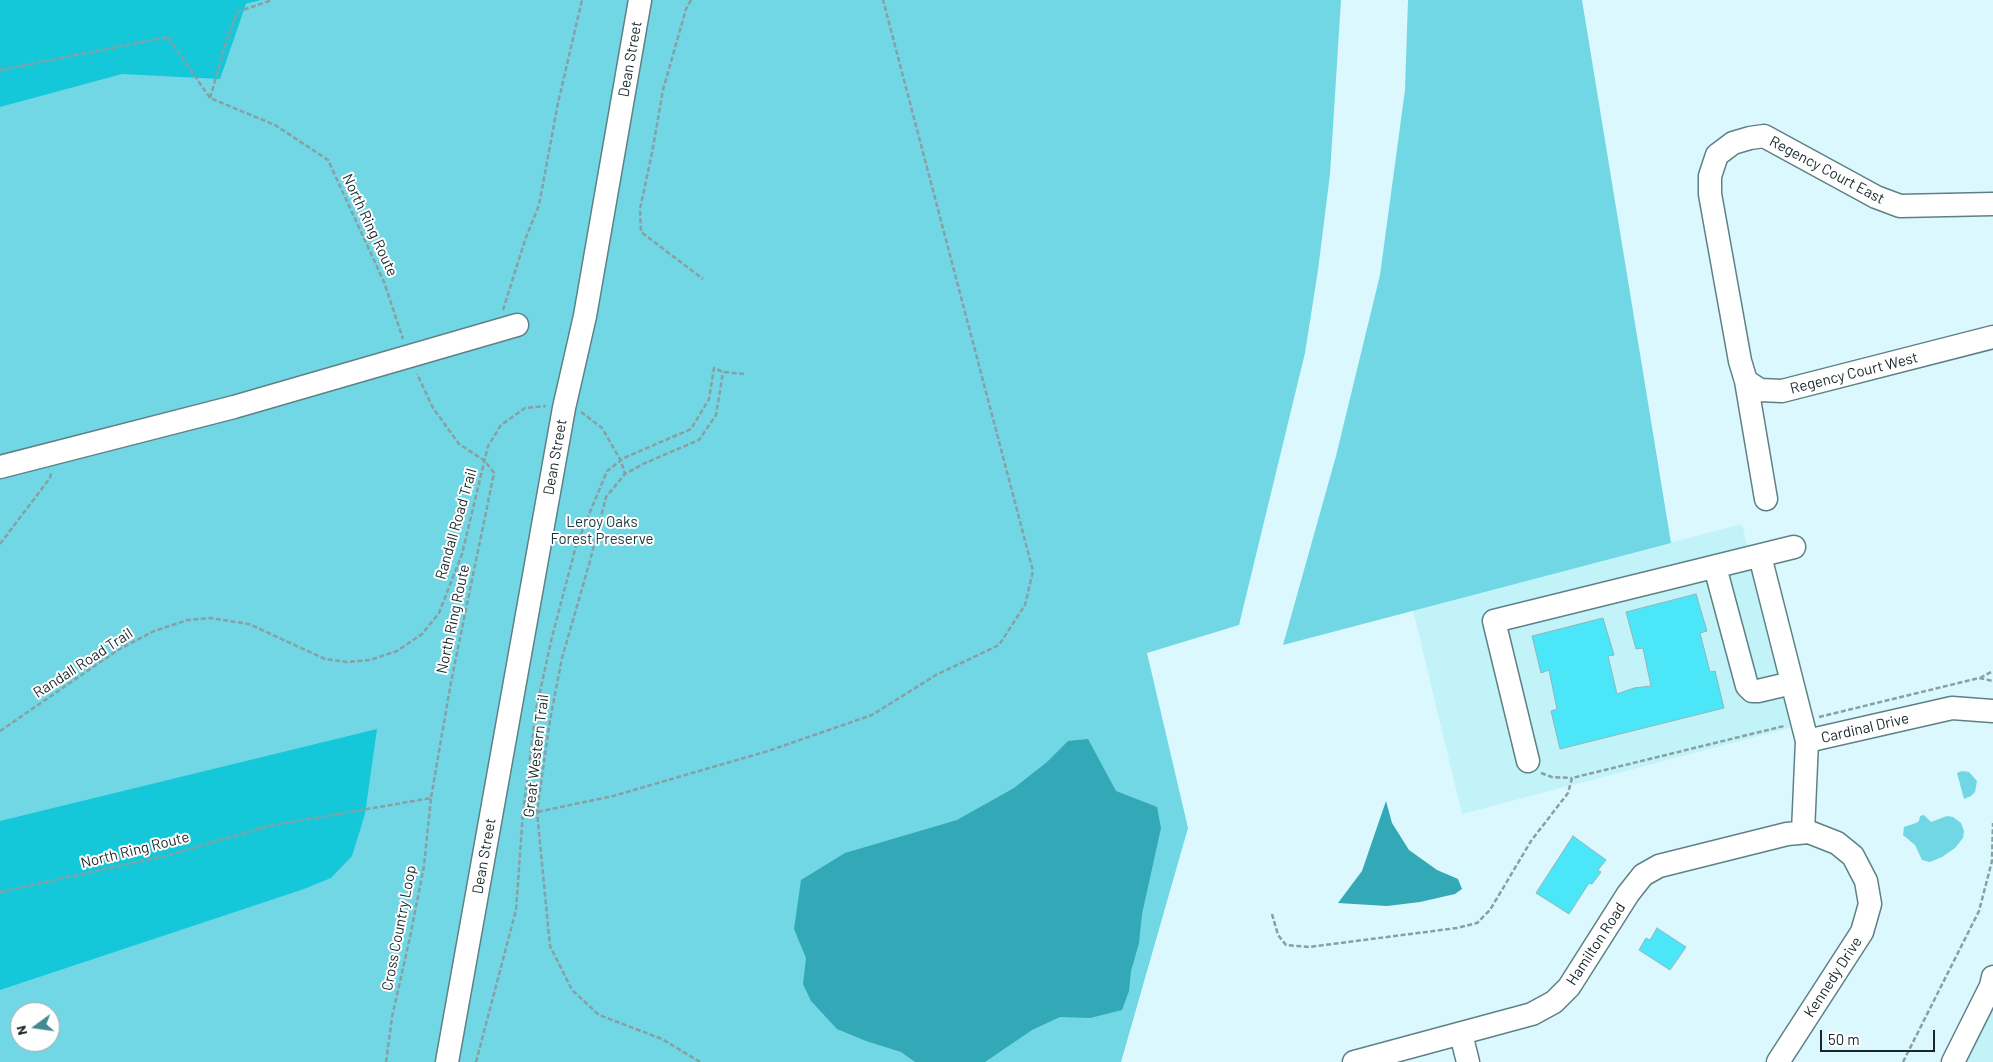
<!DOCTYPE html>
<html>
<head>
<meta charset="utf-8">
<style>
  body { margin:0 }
  #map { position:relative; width:1993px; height:1062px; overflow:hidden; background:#daf8fd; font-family:Barlow,sans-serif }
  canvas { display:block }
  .north { position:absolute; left:10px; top:1002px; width:50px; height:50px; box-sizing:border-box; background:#fff; border:1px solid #a3a9aa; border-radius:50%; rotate:256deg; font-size:14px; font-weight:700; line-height:20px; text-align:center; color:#19272a }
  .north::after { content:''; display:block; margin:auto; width:18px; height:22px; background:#438a93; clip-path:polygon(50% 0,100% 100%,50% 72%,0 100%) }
  .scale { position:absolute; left:1820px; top:1030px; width:115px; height:22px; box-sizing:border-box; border:2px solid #19272a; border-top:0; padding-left:6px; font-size:15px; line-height:18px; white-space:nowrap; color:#19272a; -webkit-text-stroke:4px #fff; paint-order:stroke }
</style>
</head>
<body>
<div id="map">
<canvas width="1993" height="1062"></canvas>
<div class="north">N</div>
<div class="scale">50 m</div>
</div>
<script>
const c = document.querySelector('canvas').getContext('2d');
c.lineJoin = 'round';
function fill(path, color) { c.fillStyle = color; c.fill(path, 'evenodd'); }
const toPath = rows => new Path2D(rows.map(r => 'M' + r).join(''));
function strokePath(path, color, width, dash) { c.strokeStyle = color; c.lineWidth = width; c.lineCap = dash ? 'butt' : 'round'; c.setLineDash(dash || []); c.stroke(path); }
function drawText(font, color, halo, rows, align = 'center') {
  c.font = font + ' Barlow,sans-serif'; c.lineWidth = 4; c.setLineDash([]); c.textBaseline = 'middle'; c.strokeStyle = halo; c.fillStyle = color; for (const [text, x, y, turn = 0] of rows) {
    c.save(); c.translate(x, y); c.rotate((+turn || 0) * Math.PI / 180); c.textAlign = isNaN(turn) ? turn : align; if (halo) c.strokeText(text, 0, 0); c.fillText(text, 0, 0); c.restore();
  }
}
const built = toPath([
  [1742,524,1793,727,1462,814,1413,610],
  [1993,994,1993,1062,1955,1062]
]);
const green = toPath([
  [262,0,1341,0,1330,174,1318,270,1305,353,1239,625,1147,653,1188,828,1121,1062,0,1062,0,65],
  [20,1012,50,1012,50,1042,20,1042],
  [1408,0,1582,0,1671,543,1283,645,1336,456,1380,275,1405,90],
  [1962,771,1969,772,1977,781,1975,792,1971,796,1964,799,1957,773],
  [1924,815,1931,822,1947,816,1953,817,1961,823,1964,831,1963,838,1955,848,1942,857,1930,862,1922,860,1915,845,1903,835,1904,827,1916,823,1919,821,1920,816]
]);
const forest = toPath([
  [0,0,262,0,246,4,220,79,122,74,0,107],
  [377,729,365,814,352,856,331,878,304,889,0,990,0,821]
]);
const water = toPath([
  [1088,739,1116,791,1157,807,1161,828,1142,914,1139,943,1131,971,1129,991,1122,1010,1090,1018,1060,1017,1032,1030,985,1062,915,1062,901,1052,866,1041,837,1029,811,1001,803,984,806,958,794,929,801,880,845,853,957,820,1014,788,1047,762,1068,741],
  [1386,801,1392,823,1409,850,1437,870,1458,879,1462,889,1455,894,1420,902,1387,906,1338,903,1362,871]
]);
const building = toPath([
  [1696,594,1707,631,1700,633,1710,672,1715,671,1724,708,1560,749,1551,711,1557,709,1549,670,1541,673,1532,636,1603,618,1614,655,1608,656,1617,694,1634,688,1651,686,1643,648,1636,649,1626,612,1696,594],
  [1573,836,1606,860,1598,870,1601,872,1592,884,1589,883,1569,914,1536,893,1573,836],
  [1657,928,1686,947,1670,970,1639,950,1646,938,1650,940,1657,928]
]);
const path = toPath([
  [691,0,686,9,663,90,652,153,640,209,641,232,703,279],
  [0,70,168,37,210,98,275,125,328,160,384,282,403,339],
  [210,98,227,39,237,12,272,0],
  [503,310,525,240,539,205,558,103,582,0],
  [581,412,602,428,621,461,625,474],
  [0,544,50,478,51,473],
  [1980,678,1993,671],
  [1819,717,1979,678,1993,681],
  [0,731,118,650,154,631,188,620,210,618,249,624,325,659,347,662,370,660,397,651,422,634,439,613,462,554,488,446,501,425,525,408,546,406],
  [1541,773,1552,777,1572,778],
  [523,812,537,812,613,796,768,751,872,715,936,675,999,645,1025,605,1033,571,883,0],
  [0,892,165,856,269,826,431,798,451,682,494,473,485,461,459,444,433,408,417,374],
  [1272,914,1278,935,1286,945,1309,947,1457,928,1477,923,1490,910,1531,841,1568,793,1572,778,1784,726],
  [386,1062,392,1017,410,937,424,866,431,798],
  [476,1062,516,910,523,812,536,710,552,637,576,546,607,471,624,458,691,429,709,399,714,368,723,372,744,374],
  [700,1062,662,1039,599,1015,572,990,550,946,537,812,550,720,562,658,590,561,606,497,625,474,645,463,699,440,716,415,723,372],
  [1903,1062,1979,911,1992,861,1993,823]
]);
const minor = toPath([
  [1993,204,1900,206,1876,197,1764,136,1750,138,1733,143,1717,155,1710,176,1710,194,1740,361,1746,381,1760,390,1782,391,1993,337],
  [1746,381,1766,499],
  [0,467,234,407,517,325],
  [1760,556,1807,741,1803,832],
  [1715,567,1747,686,1752,691,1758,691,1792,683],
  [1807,741,1952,708,1993,711],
  [1528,761,1494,621,1794,547],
  [1461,1034,1468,1062],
  [447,1062,564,408,585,316,640,0],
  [1354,1062,1532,1014,1554,1002,1569,987,1628,894,1643,875,1659,866,1787,834,1809,832,1837,843,1853,856,1866,881,1870,904,1862,932,1778,1062],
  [1953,1062,1991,986,1993,977]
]);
const streetNames = [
  ["Dean Street",630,59,-80],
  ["Regency Court East",1827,170,28],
  ["North Ring Route",370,225,65],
  ["Regency Court West",1854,373,-14],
  ["Dean Street",555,457,-80],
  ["Randall Road Trail",456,524,-74],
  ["North Ring Route",453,619,-78],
  ["Randall Road Trail",83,663,-33],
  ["Cardinal Drive",1865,728,-13],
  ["Great Western Trail",536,756,-83],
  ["North Ring Route",135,850,-14],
  ["Dean Street",484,856,-80],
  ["Cross Country Loop",399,928,-79],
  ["Hamilton Road",1596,944,-57],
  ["Kennedy Drive",1833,977,-57]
];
const parkNames = [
  ["Leroy Oaks",602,522],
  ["Forest Preserve",602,539]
];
fill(built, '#c2f3f9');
fill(green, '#71d7e5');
fill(forest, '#14c7d9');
fill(water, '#33a8b6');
fill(building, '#4ce6f9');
strokePath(building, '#92b6bb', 1);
strokePath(minor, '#5e8186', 25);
strokePath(path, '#889fa3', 2.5, [5, 2.5]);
strokePath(minor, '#fff', 22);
drawText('15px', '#19272a', '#fff', streetNames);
drawText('15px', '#1d3639', '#fff', parkNames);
</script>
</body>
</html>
